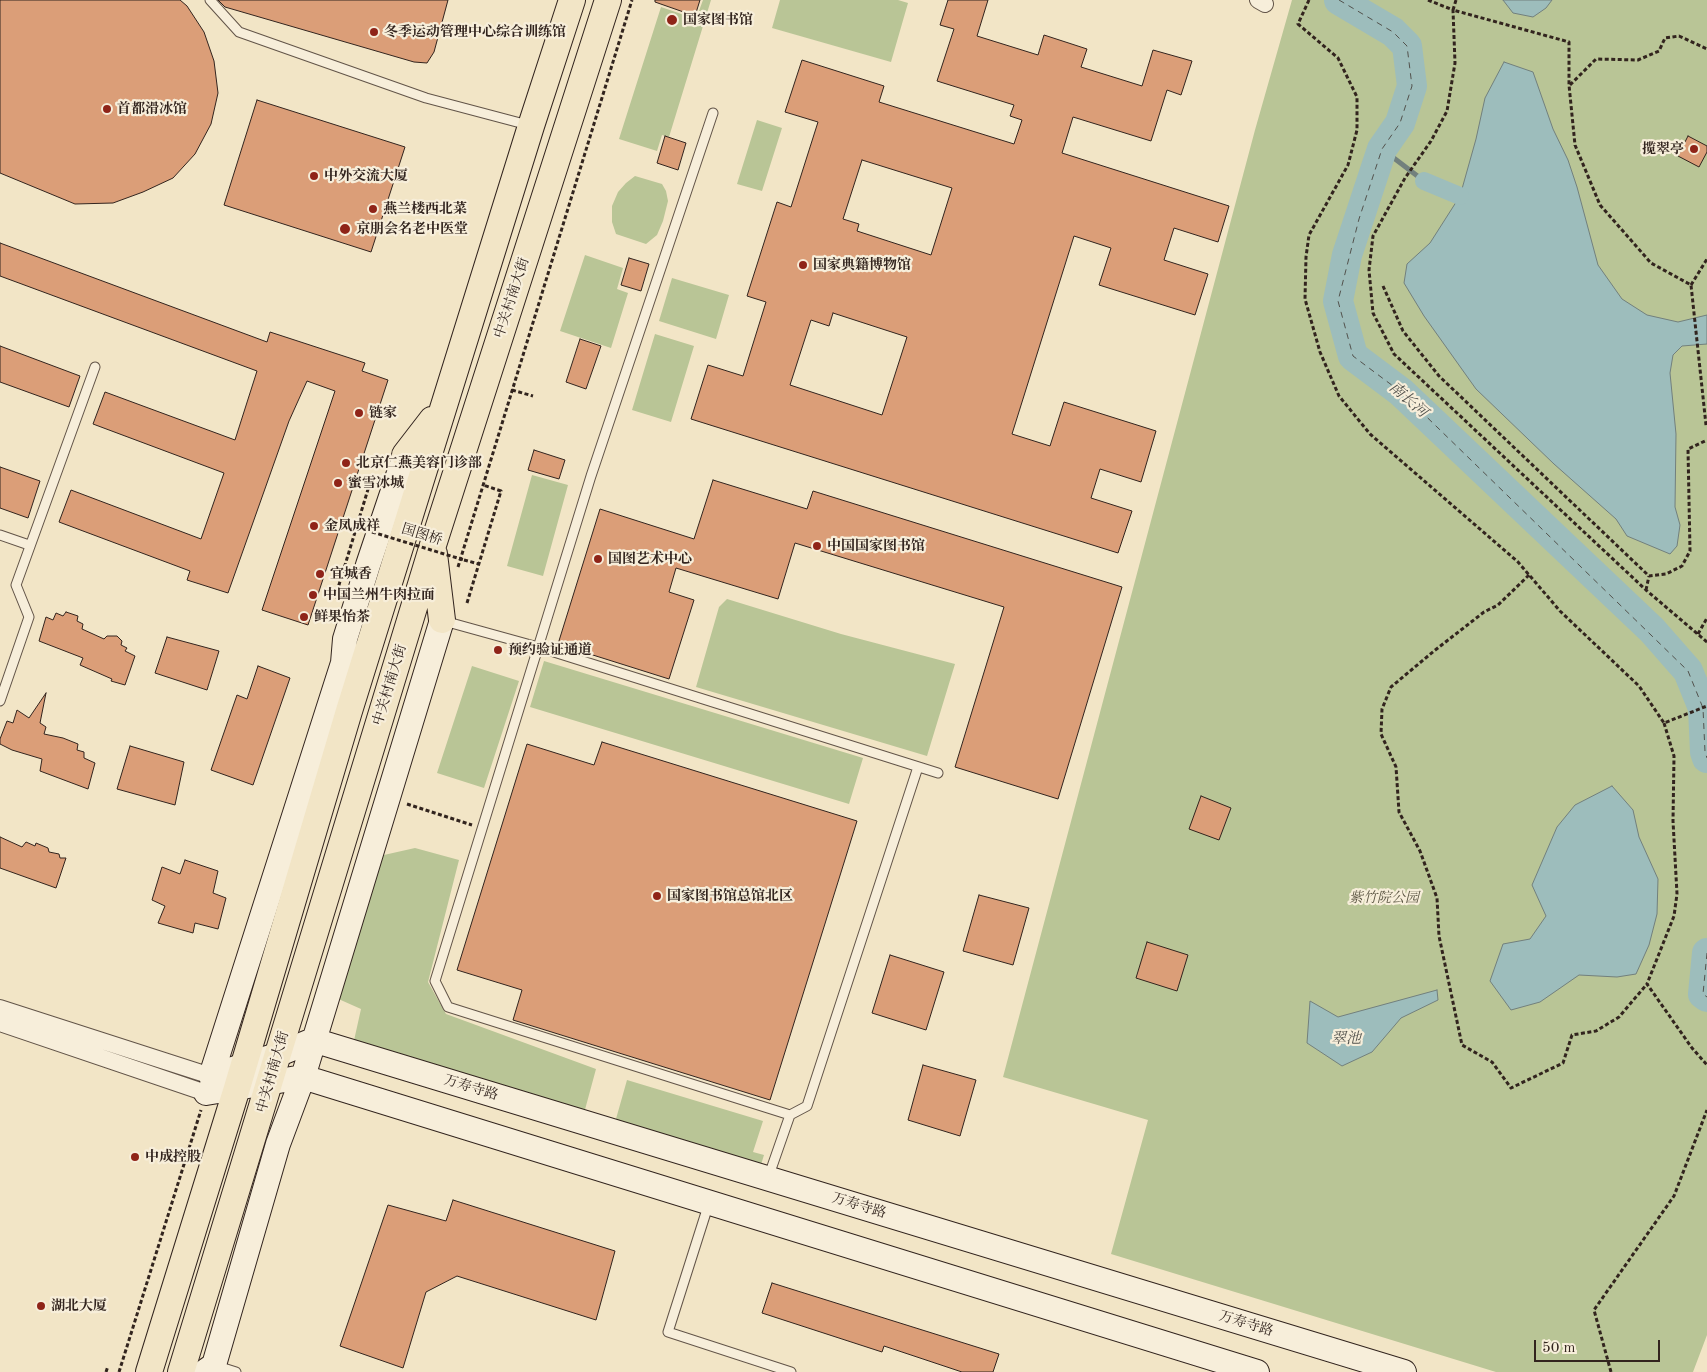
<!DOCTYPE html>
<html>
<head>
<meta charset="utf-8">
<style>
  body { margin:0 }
  #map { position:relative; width:1707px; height:1372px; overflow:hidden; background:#f2e5c6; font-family:"Old Standard TT",serif }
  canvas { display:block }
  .scale { position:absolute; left:1534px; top:1340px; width:126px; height:22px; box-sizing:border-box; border:2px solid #32241e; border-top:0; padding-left:6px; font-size:15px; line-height:18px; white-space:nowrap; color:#32241e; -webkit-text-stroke:4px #f7eeda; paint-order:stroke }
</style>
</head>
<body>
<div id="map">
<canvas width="1707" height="1372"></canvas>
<div class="scale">50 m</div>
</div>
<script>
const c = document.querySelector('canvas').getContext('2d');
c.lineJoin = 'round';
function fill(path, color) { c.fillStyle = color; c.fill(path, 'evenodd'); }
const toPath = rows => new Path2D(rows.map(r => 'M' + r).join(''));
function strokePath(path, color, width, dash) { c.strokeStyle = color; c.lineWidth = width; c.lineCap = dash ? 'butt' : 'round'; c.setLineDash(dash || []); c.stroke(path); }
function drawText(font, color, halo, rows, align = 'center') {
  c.font = font + ' "Old Standard TT","Noto Serif SC",serif'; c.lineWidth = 4.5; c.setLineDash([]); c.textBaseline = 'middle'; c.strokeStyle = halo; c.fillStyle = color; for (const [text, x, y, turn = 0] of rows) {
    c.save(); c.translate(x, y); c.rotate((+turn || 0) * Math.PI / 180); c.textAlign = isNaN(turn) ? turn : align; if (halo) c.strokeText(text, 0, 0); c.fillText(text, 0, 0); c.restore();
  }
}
const green = toPath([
  [703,0,711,0,669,137,662,135,657,151,619,139,661,7,696,19],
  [780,0,898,0,908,3,891,62,772,28],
  [1292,0,1707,0,1707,1335,1693,1372,1496,1372,1111,1254,1148,1120,1003,1077,1255,130],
  [757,120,782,128,762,191,737,184],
  [635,176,662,184,666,191,668,201,663,221,657,235,646,244,616,234,612,222,612,206,618,192,626,183],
  [585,255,623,268,617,289,628,293,611,348,560,331],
  [672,278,729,295,716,339,659,321],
  [655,334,694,346,671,422,632,410],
  [532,475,568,485,543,576,507,566],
  [727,599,841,634,955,664,927,756,696,687,719,607],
  [544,661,863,758,849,804,530,707],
  [472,666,519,681,484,788,437,773],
  [415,848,459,860,428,982,446,1014,596,1069,583,1117,353,1045,361,1009,334,997,375,857],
  [627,1080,763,1121,753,1152,764,1155,759,1171,614,1126]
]);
const water = toPath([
  [1503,0,1552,0,1546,8,1533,17,1513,13,1503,0],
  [1504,62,1533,72,1553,129,1568,160,1577,187,1598,265,1622,299,1647,315,1678,322,1707,315,1707,344,1682,346,1673,355,1670,373,1676,434,1675,507,1680,525,1677,546,1670,554,1627,536,1616,519,1554,464,1476,389,1424,316,1404,283,1407,264,1430,243,1460,196,1476,139,1485,98,1504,62],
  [1612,786,1633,810,1639,837,1658,879,1657,914,1649,945,1636,974,1617,977,1579,975,1540,1002,1511,1010,1490,981,1503,944,1530,939,1546,916,1532,885,1557,827,1575,805,1612,786],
  [1437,990,1438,1000,1401,1018,1372,1052,1342,1066,1307,1043,1310,1001,1338,1017,1437,990]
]);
const stream = toPath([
  [1382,149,1424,181]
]);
const canal = toPath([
  [1424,181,1460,196]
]);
const river = toPath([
  [1339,0,1393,32,1407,46,1412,86,1400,123,1382,149,1347,255,1338,301,1353,356,1401,392,1652,630,1688,671,1703,708,1705,752,1707,758],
  [1707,953,1703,994,1707,997]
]);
const ferry = toPath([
  [1339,0,1393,32,1407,46,1412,86,1400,123,1382,149,1359,219,1338,301,1353,356,1401,392,1688,671,1703,708,1705,752,1707,758],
  [1707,953,1703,994,1707,997]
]);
const building = toPath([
  [0,0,180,0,187,6,204,32,214,61,218,93,211,124,195,154,173,178,143,192,113,203,75,204,0,173,0,0],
  [218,0,448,0,434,52,427,63,414,62,225,7,218,0],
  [655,0,700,0,695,16,655,2,655,0],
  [948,0,988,0,977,36,1038,55,1044,35,1087,49,1081,67,1142,86,1153,50,1192,61,1181,95,1167,90,1151,141,1073,117,1062,153,1229,206,1218,242,1174,228,1164,260,1208,274,1195,315,1099,285,1111,248,1074,236,1012,434,1050,446,1064,402,1156,431,1141,482,1100,469,1091,498,1132,511,1118,553,691,419,708,365,743,376,766,302,747,296,777,202,791,207,818,122,785,112,802,60,884,86,879,102,1014,144,1022,120,1010,116,1014,105,937,81,954,29,940,25,948,0],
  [862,160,952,188,931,255,857,231,859,224,843,219,862,160],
  [833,313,907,337,882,415,790,385,811,320,829,326,833,313],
  [257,100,405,147,371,252,224,205,257,100],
  [665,136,686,143,678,170,657,163,665,136],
  [1688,136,1707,146,1707,152,1699,167,1678,156,1688,136],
  [0,243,267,342,270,332,365,363,362,371,388,380,308,625,262,610,335,391,307,381,289,421,228,593,187,580,190,571,59,522,71,490,201,539,224,473,93,424,105,392,235,440,257,371,0,276,0,243],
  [629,258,649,264,641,291,621,285,629,258],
  [580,339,601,346,586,389,566,382,580,339],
  [0,346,80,376,69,407,0,382,0,346],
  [534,450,565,460,559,479,528,470,534,450],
  [0,467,40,481,28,518,0,508,0,467],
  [713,480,807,509,813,491,1122,587,1058,799,955,767,1004,607,795,543,778,599,676,568,669,592,694,600,669,679,558,644,600,509,694,539,713,480],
  [66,612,78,616,77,621,83,624,82,629,104,639,107,636,117,636,122,641,121,645,127,648,125,651,135,656,125,685,111,681,112,679,80,665,83,658,39,641,46,617,53,620,56,613,63,616,66,612],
  [167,637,219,651,207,690,155,673,167,637],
  [258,666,290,678,253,785,211,770,237,695,247,699,258,666],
  [46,693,40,723,46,727,44,734,63,738,78,744,77,750,84,752,84,758,95,763,88,789,40,771,42,759,12,750,0,744,0,739,7,721,13,723,17,710,29,718,46,693],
  [602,742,857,821,770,1100,513,1020,522,990,457,970,527,744,594,765,602,742],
  [130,746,184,762,175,805,117,789,130,746],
  [1201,796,1231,808,1219,840,1189,829,1201,796],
  [0,837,22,847,26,842,35,846,36,843,48,848,49,852,59,854,60,858,66,858,56,888,0,868,0,837],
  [185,860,218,871,213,893,226,898,218,929,195,923,193,933,158,923,165,906,152,900,162,867,180,874,185,860],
  [979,895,1029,908,1013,965,963,951,979,895],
  [1147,942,1188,955,1177,991,1136,978,1147,942],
  [890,955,944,972,926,1030,872,1013,890,955],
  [923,1065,976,1080,960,1136,908,1120,923,1065],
  [453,1200,615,1251,596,1320,457,1276,426,1292,403,1368,340,1346,388,1205,446,1221,453,1200],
  [772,1283,999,1354,993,1372,962,1372,884,1346,882,1352,762,1313,772,1283]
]);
const path = toPath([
  [1309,0,1298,24,1338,58,1357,97,1357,130,1348,165,1309,235,1306,257,1305,299,1320,352,1339,396,1370,434,1518,562,1560,611,1639,686,1664,723,1707,706],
  [1428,0,1453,10,1455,63,1447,111,1431,141,1405,178,1373,236,1369,270,1373,313,1394,354,1646,590,1707,642],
  [1456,0,1453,10,1569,42,1569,85,1575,145,1600,205,1651,263,1691,285,1706,425],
  [1570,85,1596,59,1638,60,1659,51,1665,38,1679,36,1707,49],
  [1691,285,1707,259],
  [1383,286,1403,331,1439,376,1649,576,1666,574,1682,566,1690,551,1688,449,1707,440],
  [512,390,533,396],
  [464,560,479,564],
  [458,567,632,0],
  [1529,575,1498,605,1484,612,1434,651,1391,687,1382,709,1381,734,1396,767,1399,812,1420,851,1437,898,1439,936,1462,1045,1492,1062,1511,1088,1563,1063,1572,1035,1596,1031,1619,1017,1647,984],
  [1646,590,1649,576],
  [335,598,369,486],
  [467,603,501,491,483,485],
  [1698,634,1707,618],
  [1664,723,1674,756,1673,821,1677,894,1674,916,1647,984,1692,1048,1707,1065],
  [407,804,472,825],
  [106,1372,108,1366],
  [119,1372,201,1110],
  [1611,1372,1594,1310,1674,1196,1707,1110]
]);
const lane = toPath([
  [210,0,239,32,426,98,528,125],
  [713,113,591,476,435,981,448,1007,790,1115,807,1106,918,767],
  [0,535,29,545],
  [444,621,538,647,938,773],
  [0,701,29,617,16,585,95,367],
  [768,1178,790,1115],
  [709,1203,668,1332,791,1372],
  [214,1365,236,1372]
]);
const street = toPath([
  [1258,0,1265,4],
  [0,1008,211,1076],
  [0,1023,206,1093]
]);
const secondary = toPath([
  [211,1076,277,1055,313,1040,1404,1372],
  [211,1076,343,663,345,639,368,565,405,455],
  [206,1093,303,1077,1257,1372],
  [204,1372,214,1365,278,1144,303,1077,442,620]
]);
const primary = toPath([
  [405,455,432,420],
  [434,554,442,620],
  [149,1372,237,1088,349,711,531,126,572,0],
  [181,1372,433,545,608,0]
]);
const pathBridge = toPath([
  [372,532,464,560]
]);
const markers = [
  [672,20,6,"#8f2418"],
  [374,32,5,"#8f2418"],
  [107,109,5,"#8f2418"],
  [1694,149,5,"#8f2418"],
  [314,176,5,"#8f2418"],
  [373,209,5,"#8f2418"],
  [345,229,6,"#8f2418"],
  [803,265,5,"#8f2418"],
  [359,413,5,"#8f2418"],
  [346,463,5,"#8f2418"],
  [338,483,5,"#8f2418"],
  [314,526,5,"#8f2418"],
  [817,546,5,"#8f2418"],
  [598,559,5,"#8f2418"],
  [320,574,5,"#8f2418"],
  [313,595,5,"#8f2418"],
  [304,617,5,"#8f2418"],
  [498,650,5,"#8f2418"],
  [657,896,5,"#8f2418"],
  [135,1157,5,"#8f2418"],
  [41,1306,5,"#8f2418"]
];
const poiNames = [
  ["国家图书馆",683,20],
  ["冬季运动管理中心综合训练馆",384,32],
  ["首都滑冰馆",117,109],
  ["揽翠亭",1684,149,"right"],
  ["中外交流大厦",324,176],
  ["燕兰楼西北菜",383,209],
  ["京朋会名老中医堂",356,229],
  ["国家典籍博物馆",813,265],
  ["链家",369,413],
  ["北京仁燕美容门诊部",356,463],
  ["蜜雪冰城",348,483],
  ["金凤成祥",324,526],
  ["中国国家图书馆",827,546],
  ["国图艺术中心",608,559],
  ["宜城香",330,574],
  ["中国兰州牛肉拉面",323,595],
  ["鲜果怡茶",314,617],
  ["预约验证通道",508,650],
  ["国家图书馆总馆北区",667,896],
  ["中成控股",145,1157],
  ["湖北大厦",51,1306]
];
const streetNames = [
  ["中关村南大街",512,298,-72],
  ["国图桥",422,535,17],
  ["中关村南大街",390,685,-73],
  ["中关村南大街",273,1072,-74],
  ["万寿寺路",471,1088,17],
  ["万寿寺路",859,1206,17],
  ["万寿寺路",1246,1324,17]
];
const parkNames = [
  ["紫竹院公园",1384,898]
];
const waterNames = [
  ["南长河",1408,400,41],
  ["翠池",1346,1039]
];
fill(green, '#b9c596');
fill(water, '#9dbdbc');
strokePath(water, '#72807d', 1);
strokePath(stream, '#72807d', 5);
strokePath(canal, '#9dbdbc', 18);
strokePath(river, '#9dbdbc', 30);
strokePath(ferry, '#52524d', 1, [6, 5]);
fill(building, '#db9e78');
strokePath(building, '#32241e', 1);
strokePath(lane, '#625448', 11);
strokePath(street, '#625448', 18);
strokePath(secondary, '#32241e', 26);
strokePath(primary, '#32241e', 28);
strokePath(path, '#32241e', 3, [4, 2.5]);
strokePath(lane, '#f7eeda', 9);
strokePath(street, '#f7eeda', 16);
strokePath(secondary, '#f7eeda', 24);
strokePath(primary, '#f2e5c6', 26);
strokePath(pathBridge, '#32241e', 3, [4, 2.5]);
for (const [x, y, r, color] of markers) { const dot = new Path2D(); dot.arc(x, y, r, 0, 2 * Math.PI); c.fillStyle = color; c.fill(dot); strokePath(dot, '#f7eeda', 2); }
drawText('bold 14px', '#32241e', '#f7eeda', poiNames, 'left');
drawText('14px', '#32241e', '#f7eeda', streetNames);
drawText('italic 14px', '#5a5442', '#f7eeda', parkNames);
drawText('italic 15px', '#52524d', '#f7eeda', waterNames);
</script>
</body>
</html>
